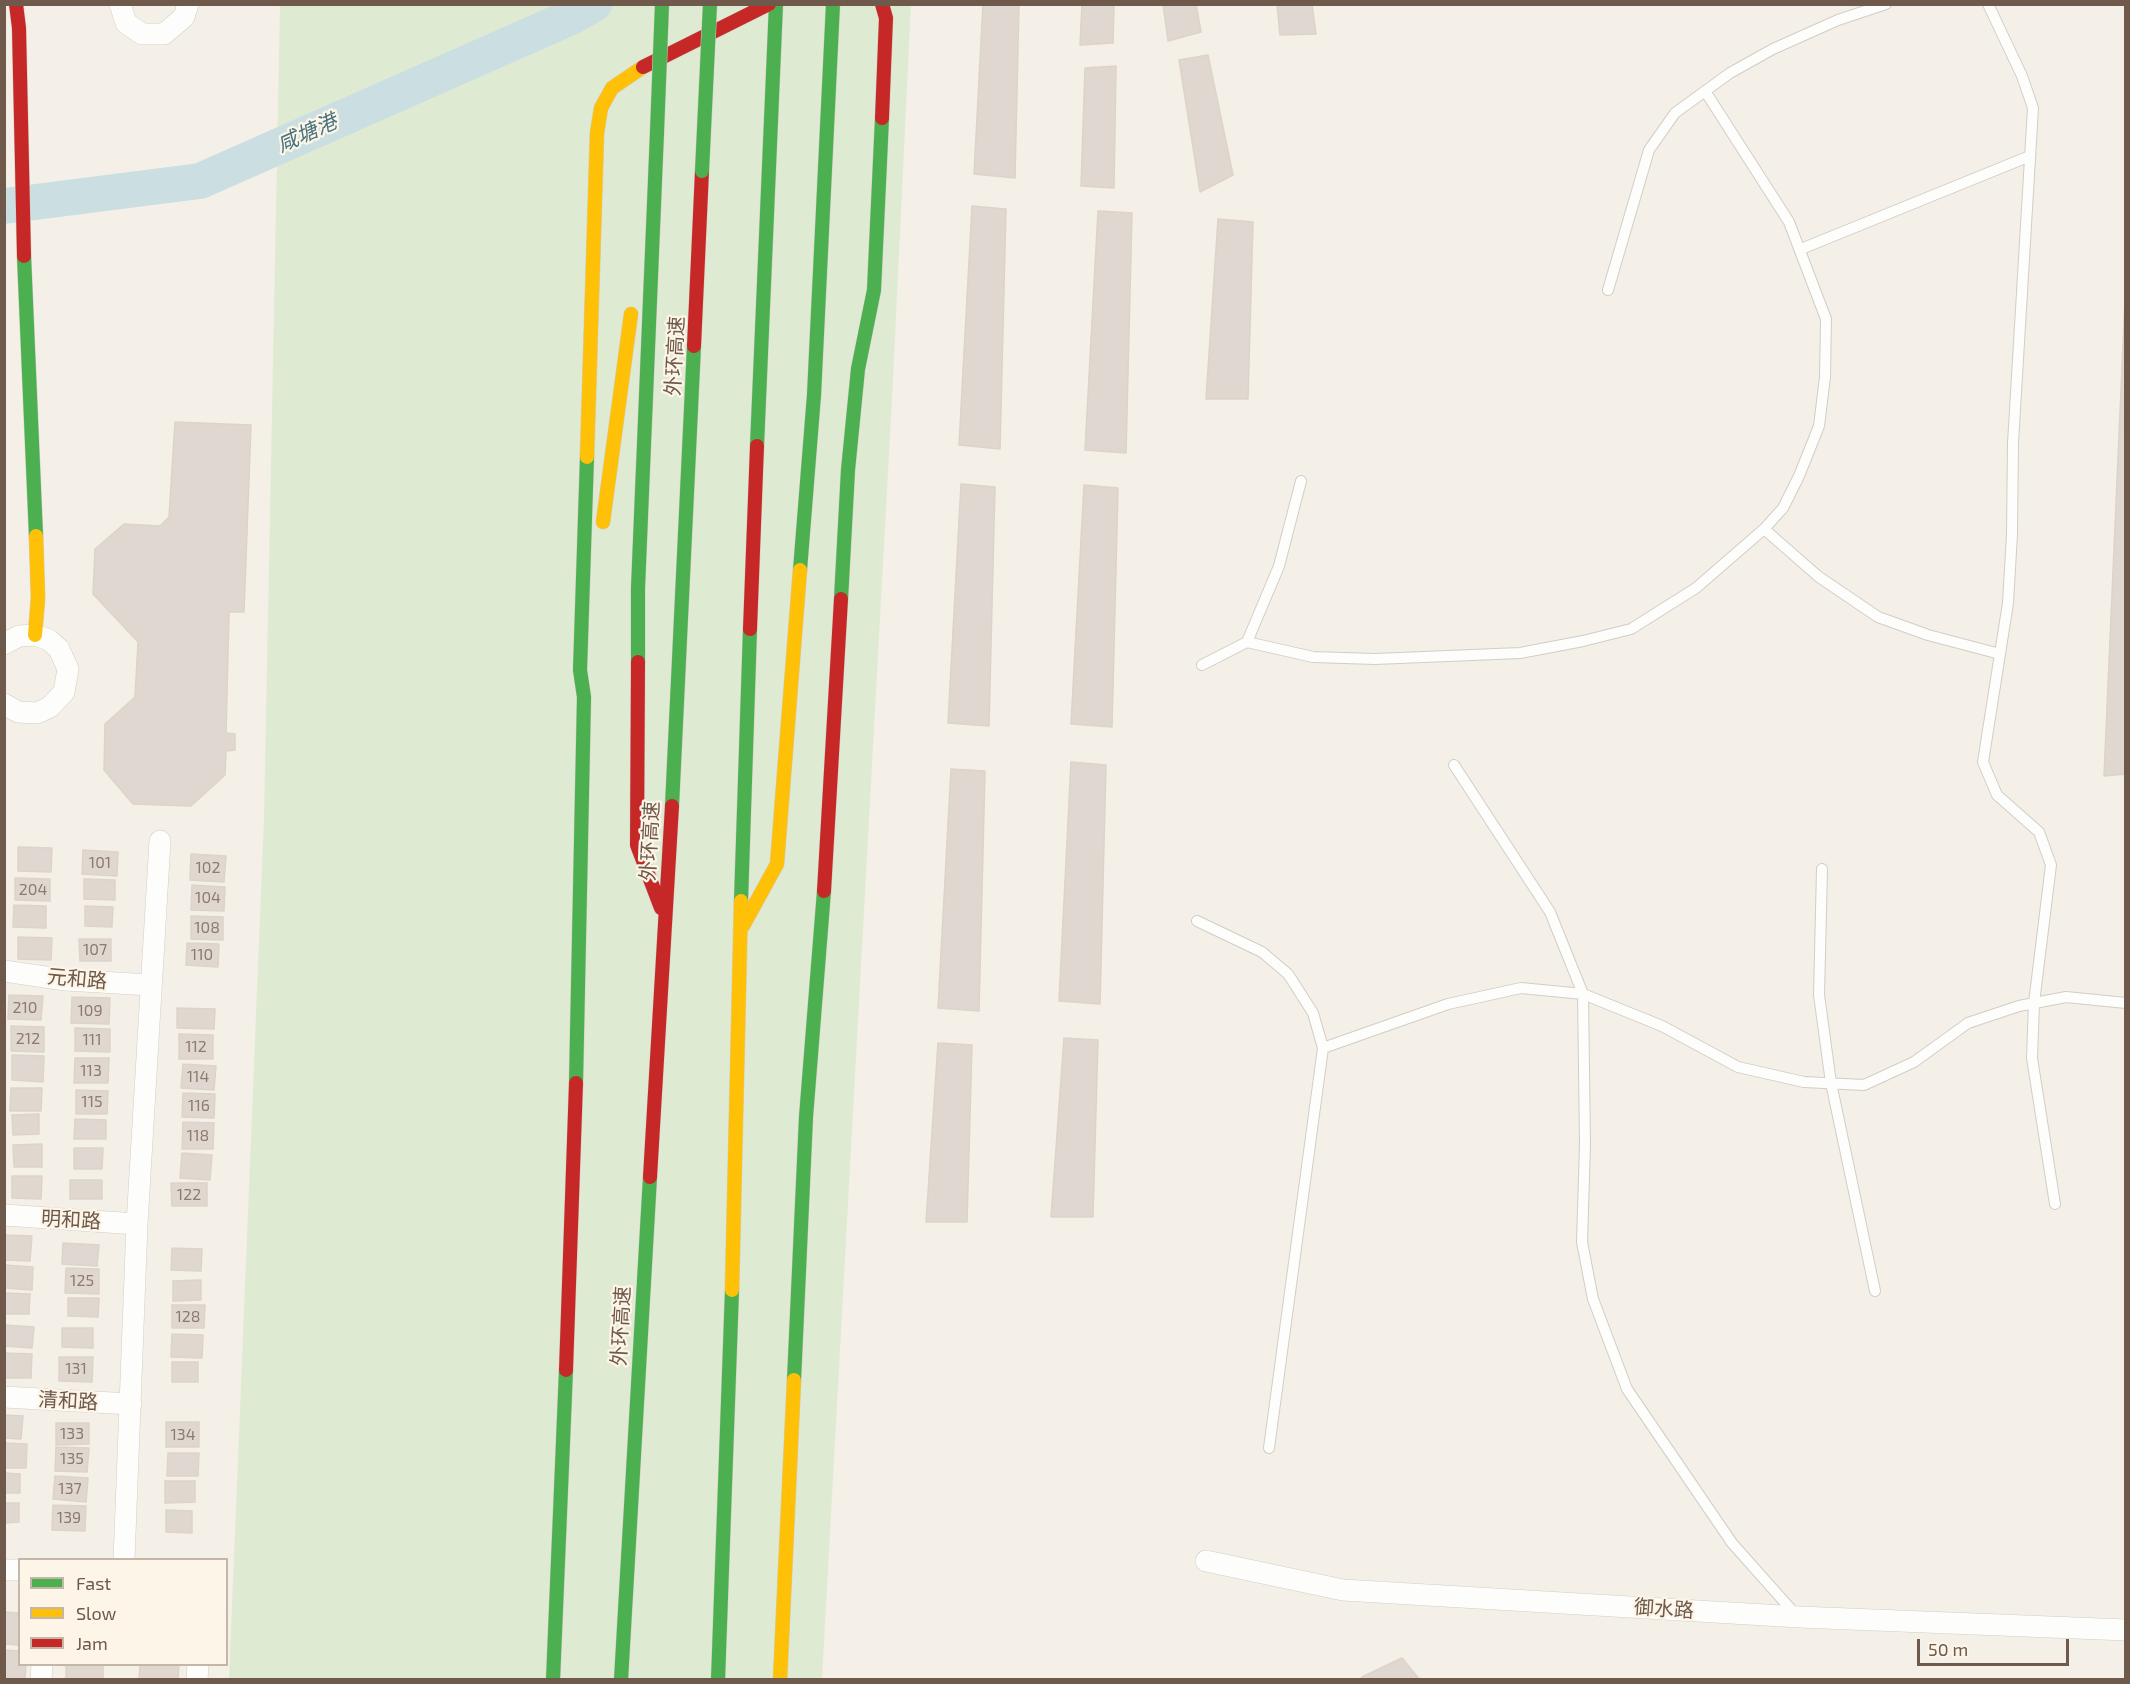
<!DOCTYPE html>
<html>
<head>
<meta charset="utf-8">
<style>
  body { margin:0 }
  #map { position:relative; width:2130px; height:1684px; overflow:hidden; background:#f4f0e7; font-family:"Exo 2",sans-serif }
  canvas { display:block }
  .frame { position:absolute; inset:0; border:6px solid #6e594b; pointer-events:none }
  .legend { position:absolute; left:18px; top:1558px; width:210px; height:108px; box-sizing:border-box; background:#fdf5e7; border:2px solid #c4b7a9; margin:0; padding:8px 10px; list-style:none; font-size:18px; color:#6e594b }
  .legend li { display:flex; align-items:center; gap:12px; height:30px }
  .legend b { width:30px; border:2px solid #c4b7a9 }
  .scale { position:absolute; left:1917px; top:1639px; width:152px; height:27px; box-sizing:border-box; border:3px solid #6e594b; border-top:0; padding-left:8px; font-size:18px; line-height:21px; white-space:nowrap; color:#6e594b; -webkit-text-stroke:4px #fdf5e7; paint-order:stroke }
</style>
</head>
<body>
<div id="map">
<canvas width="2130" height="1684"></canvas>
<div class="frame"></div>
<ul class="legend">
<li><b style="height:8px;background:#4caf50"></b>Fast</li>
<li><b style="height:8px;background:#ffc107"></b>Slow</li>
<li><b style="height:8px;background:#c62828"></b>Jam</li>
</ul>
<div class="scale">50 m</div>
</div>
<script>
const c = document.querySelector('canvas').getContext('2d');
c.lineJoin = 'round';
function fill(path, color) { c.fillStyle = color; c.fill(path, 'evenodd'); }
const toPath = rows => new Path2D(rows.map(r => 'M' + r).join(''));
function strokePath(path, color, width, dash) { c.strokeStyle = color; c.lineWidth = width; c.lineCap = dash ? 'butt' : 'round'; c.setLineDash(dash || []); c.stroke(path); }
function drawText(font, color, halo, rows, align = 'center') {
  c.font = font + ' "Exo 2","Noto Sans SC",sans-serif'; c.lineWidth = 4.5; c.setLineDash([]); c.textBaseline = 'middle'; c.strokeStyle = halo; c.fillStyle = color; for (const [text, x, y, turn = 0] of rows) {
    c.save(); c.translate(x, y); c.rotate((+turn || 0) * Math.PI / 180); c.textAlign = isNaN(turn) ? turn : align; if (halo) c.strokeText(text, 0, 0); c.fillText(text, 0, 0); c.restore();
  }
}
const green = toPath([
  [280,5,911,5,892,399,822,1679,229,1680,264,818]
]);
const river = toPath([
  [4,206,200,181,571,17,594,4]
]);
const building = toPath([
  [983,4,1019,4,1015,178,974,174,983,4],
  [1082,4,1114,4,1113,43,1080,45,1082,4],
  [1163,4,1196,4,1201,32,1168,41,1163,4],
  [1277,4,1312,4,1316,34,1280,35,1277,4],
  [1208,55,1233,175,1200,192,1179,60,1208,55],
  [1116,66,1114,188,1081,186,1085,68,1116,66],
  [972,206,1006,209,1000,449,959,445,972,206],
  [1098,211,1132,213,1126,453,1085,450,1098,211],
  [1218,219,1253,222,1248,399,1206,399,1218,219],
  [2126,276,2126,774,2104,776,2126,276],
  [175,422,251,425,244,612,229,612,226,733,235,734,235,750,226,751,225,775,191,806,133,804,104,770,105,724,135,697,138,642,93,594,95,549,124,524,160,526,169,517,175,422],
  [961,484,995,487,989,726,948,723,961,484],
  [1084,485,1118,488,1112,727,1071,724,1084,485],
  [1071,762,1106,765,1100,1004,1059,1001,1071,762],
  [951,769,985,771,979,1011,938,1008,951,769],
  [18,847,52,848,51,872,18,871,18,847],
  [83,850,118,852,117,876,82,874,83,850],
  [191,854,226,856,224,882,190,880,191,854],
  [15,878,50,879,50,901,15,900,15,878],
  [84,879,115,880,115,900,84,899,84,879],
  [192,885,225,887,224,911,191,910,192,885],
  [14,905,46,906,46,928,13,927,14,905],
  [85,906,113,907,112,927,85,926,85,906],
  [191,916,223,917,223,940,191,939,191,916],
  [18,937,52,938,51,960,18,959,18,937],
  [79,939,111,939,111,961,80,961,79,939],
  [187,943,219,944,218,967,186,965,187,943],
  [9,995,43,996,41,1020,8,1019,9,995],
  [72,997,110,998,109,1024,71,1023,72,997],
  [177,1008,215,1009,214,1029,177,1028,177,1008],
  [11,1026,44,1027,44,1052,11,1051,11,1026],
  [75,1028,110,1029,110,1052,75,1051,75,1028],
  [179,1034,213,1035,213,1059,179,1059,179,1034],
  [1064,1038,1098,1040,1093,1217,1051,1217,1064,1038],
  [938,1043,972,1045,967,1222,926,1222,938,1043],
  [12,1055,44,1056,43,1082,12,1080,12,1055],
  [75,1058,109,1058,108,1083,74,1083,75,1058],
  [183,1064,216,1066,214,1090,181,1088,183,1064],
  [11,1088,42,1088,41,1111,10,1111,11,1088],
  [76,1090,108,1091,107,1114,76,1114,76,1090],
  [183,1093,215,1094,214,1118,182,1117,183,1093],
  [39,1114,39,1134,13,1135,12,1115,39,1114],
  [75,1119,106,1120,106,1139,74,1139,75,1119],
  [183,1122,214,1123,213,1149,182,1149,183,1122],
  [42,1144,42,1167,14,1167,13,1145,42,1144],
  [74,1148,103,1148,102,1169,74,1169,74,1148],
  [182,1153,212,1155,210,1180,180,1178,182,1153],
  [12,1176,42,1176,41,1199,12,1198,12,1176],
  [70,1180,102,1180,102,1199,70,1199,70,1180],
  [171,1183,207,1183,207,1206,172,1206,171,1183],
  [4,1235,32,1236,30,1261,4,1260,4,1235],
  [63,1243,99,1245,97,1266,62,1264,63,1243],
  [172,1248,202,1249,201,1271,171,1270,172,1248],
  [4,1265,33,1267,32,1290,4,1288,4,1265],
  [66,1268,99,1269,99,1294,65,1293,66,1268],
  [201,1280,201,1300,173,1301,173,1281,201,1280],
  [4,1293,30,1294,29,1314,4,1314,4,1293],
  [68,1298,99,1298,98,1317,68,1316,68,1298],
  [172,1305,205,1305,204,1328,172,1328,172,1305],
  [4,1325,34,1327,32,1348,4,1346,4,1325],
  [62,1328,93,1328,93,1348,62,1347,62,1328],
  [172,1334,203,1335,202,1358,171,1357,172,1334],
  [4,1353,32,1354,31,1378,4,1378,4,1353],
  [59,1357,93,1357,92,1382,59,1381,59,1357],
  [172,1362,198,1362,198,1382,172,1382,172,1362],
  [4,1415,23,1416,21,1439,4,1438,4,1415],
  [166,1422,199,1422,199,1447,166,1447,166,1422],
  [56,1423,89,1423,89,1444,56,1445,56,1423],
  [4,1443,27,1444,26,1468,4,1468,4,1443],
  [56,1447,89,1448,87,1472,55,1471,56,1447],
  [168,1453,199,1453,198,1476,167,1476,168,1453],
  [4,1473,20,1474,20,1493,4,1493,4,1473],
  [55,1476,88,1478,86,1502,53,1499,55,1476],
  [165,1481,195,1481,195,1502,165,1503,165,1481],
  [4,1503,19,1503,19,1522,4,1523,4,1503],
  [53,1505,86,1506,85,1531,52,1530,53,1505],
  [166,1510,192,1511,192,1533,166,1532,166,1510],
  [4,1612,20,1613,20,1645,4,1644,4,1612],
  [4,1650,20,1651,20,1664,26,1664,25,1680,4,1680,4,1650],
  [1402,1658,1420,1680,1361,1680,1362,1677,1402,1658],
  [66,1664,103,1664,103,1680,66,1680,66,1664],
  [140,1664,179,1664,178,1680,139,1680,140,1664]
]);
const lane = toPath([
  [1988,4,2022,76,2033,108,2013,443,2012,534,2008,603,1983,762,1997,795,2039,832,2051,865,2034,1003,2032,1058,2055,1204],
  [1801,249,2030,156],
  [1608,290,1649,150,1675,113,1730,73,1773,49,1838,20,1886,4],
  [1764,529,1819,577,1878,617,1928,635,2000,654],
  [1247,642,1313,657,1375,659,1520,653,1583,641,1631,629,1696,588,1764,529,1783,508,1799,476,1819,426,1825,377,1826,319,1789,222,1705,91],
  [1202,665,1247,642,1279,566,1301,481],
  [1454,765,1550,912,1583,994,1585,1144,1582,1242,1593,1299,1627,1389,1732,1543,1796,1615],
  [1822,869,1819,995,1831,1083,1875,1291],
  [1197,921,1262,952,1288,974,1313,1013,1323,1048,1269,1448],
  [1323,1048,1448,1004,1521,988,1583,994,1662,1026,1738,1067,1804,1082,1864,1085,1914,1062,1968,1023,2019,1006,2066,997,2126,1003]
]);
const street = toPath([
  [120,4,126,23,142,34,164,34,184,17,188,4],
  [4,644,19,636,35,635,49,640,59,649,68,669,64,692,50,707,37,713,18,712,4,704],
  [4,971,66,980,150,985],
  [4,1215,137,1224],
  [4,1397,131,1404],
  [124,1560,137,1224,160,841],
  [1206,1561,1343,1590,1799,1617,2126,1630],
  [4,1570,20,1570],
  [41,1680,42,1664],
  [197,1680,198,1664]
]);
const fast = toPath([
  [24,256,36,536],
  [757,446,776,4],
  [800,570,814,395,833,4],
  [841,599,848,470,858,369,874,290,882,118],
  [638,662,638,588,657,132],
  [672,806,694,346],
  [741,901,750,629],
  [576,1083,584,697,580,670,587,457],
  [794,1380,806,1117,824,891],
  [553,1680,566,1370],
  [621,1680,650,1177],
  [718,1680,732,1290]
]);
const slow = toPath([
  [587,457,597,133,601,108,612,88,643,67],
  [603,522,631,314],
  [35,635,38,598,36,536],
  [743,926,777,864,800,570],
  [732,1290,741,901],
  [780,1680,794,1380]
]);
const jam = toPath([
  [16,4,19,28,24,256],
  [643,67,769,4],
  [882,118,886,18,882,4],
  [694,346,702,171],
  [750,629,757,446],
  [638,662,637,845,661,908],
  [824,891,841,599],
  [650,1177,672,806],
  [566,1370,576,1083]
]);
const fastBridge = toPath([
  [657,132,662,4],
  [702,171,710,4]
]);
const numberNames = [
  ["101",100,863],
  ["102",208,868],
  ["204",33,890],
  ["104",208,898],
  ["108",207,928],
  ["107",95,950],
  ["110",202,955],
  ["210",25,1008],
  ["109",90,1011],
  ["212",28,1039],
  ["111",92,1040],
  ["112",196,1047],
  ["113",91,1071],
  ["114",198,1077],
  ["115",92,1102],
  ["116",199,1106],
  ["118",198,1136],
  ["122",189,1195],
  ["125",82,1281],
  ["128",188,1317],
  ["131",76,1369],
  ["133",72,1434],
  ["134",183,1435],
  ["135",72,1459],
  ["137",70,1489],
  ["139",69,1518]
];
const streetNames = [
  ["外环高速",675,356,-87],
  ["外环高速",650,841,-87],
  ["元和路",77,979,5],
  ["明和路",71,1220,3],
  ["外环高速",621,1326,-87],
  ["清和路",68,1401,3],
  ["御水路",1664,1609,4]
];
const waterNames = [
  ["咸塘港",307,133,-24]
];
fill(green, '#dfead3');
strokePath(river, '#cbdfe2', 36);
fill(building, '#e0d8d0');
strokePath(building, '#dcd3ca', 1.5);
strokePath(lane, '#d2cdc6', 12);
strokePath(street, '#d2cdc6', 22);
strokePath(fast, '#d3cdc6', 15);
strokePath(slow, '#d3cdc6', 15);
strokePath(jam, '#d3cdc6', 15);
strokePath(lane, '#fdfdfb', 10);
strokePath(street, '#fdfdfb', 21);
strokePath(fast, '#4caf50', 14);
strokePath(slow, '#ffc107', 14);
strokePath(jam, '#c62828', 14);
strokePath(fastBridge, '#d3cbc5', 15, []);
strokePath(fastBridge, '#4caf50', 14);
drawText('16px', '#8c7b6e', null, numberNames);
drawText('20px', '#6e594b', '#fdf5e7', streetNames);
drawText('italic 21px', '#477480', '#fdf5e7', waterNames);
</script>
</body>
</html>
